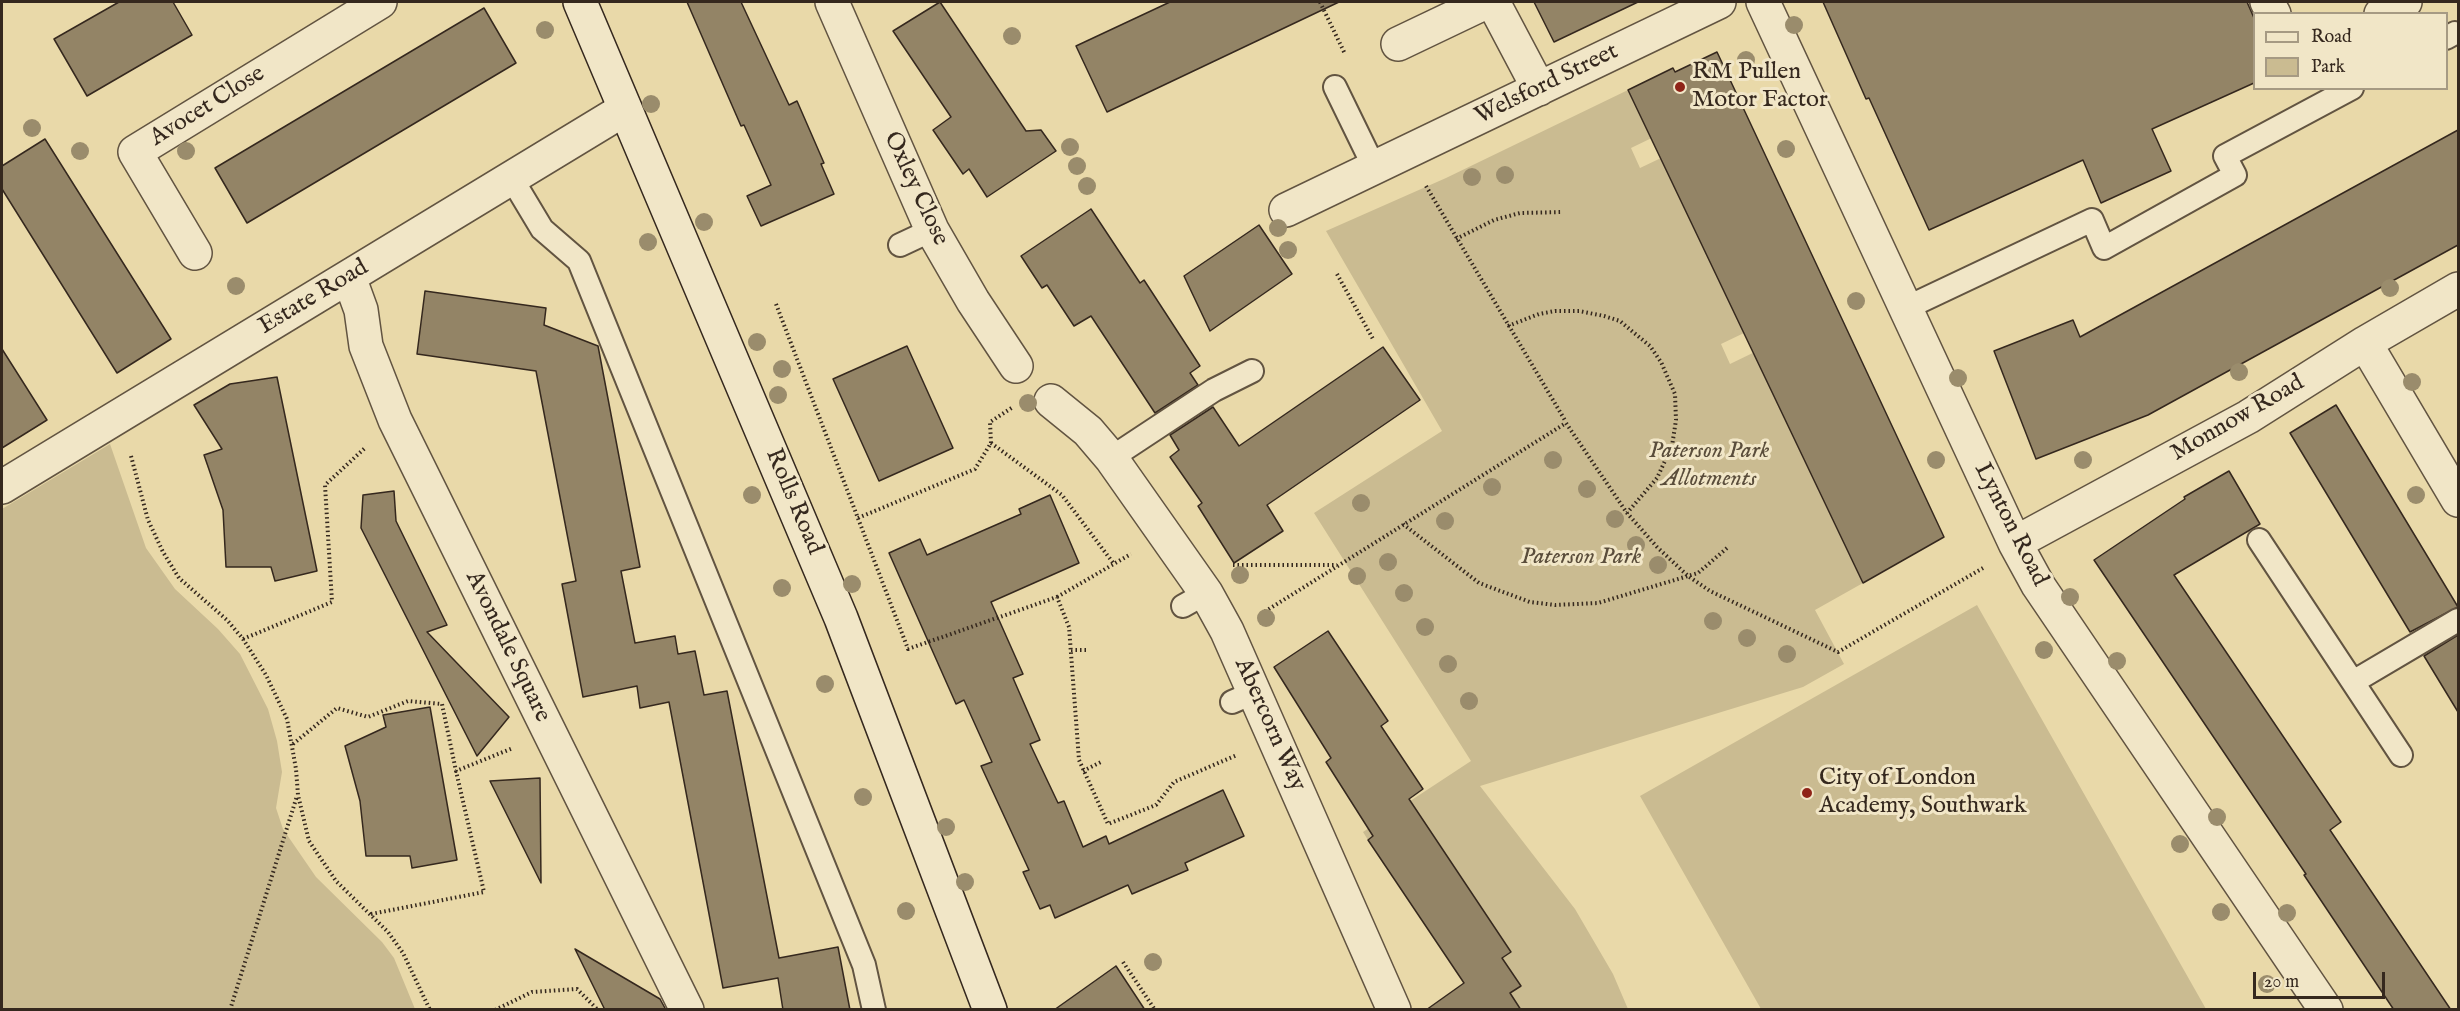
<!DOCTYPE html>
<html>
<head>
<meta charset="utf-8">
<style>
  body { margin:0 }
  #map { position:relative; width:2460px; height:1011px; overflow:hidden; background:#e9d9a9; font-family:"IM FELL English",serif }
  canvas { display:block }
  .frame { position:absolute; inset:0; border:3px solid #35281e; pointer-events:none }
  .legend { position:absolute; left:2253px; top:12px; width:195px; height:78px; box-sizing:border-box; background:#f1e6c7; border:2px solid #a69a83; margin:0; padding:8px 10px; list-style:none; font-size:18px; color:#35281e }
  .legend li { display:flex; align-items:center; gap:12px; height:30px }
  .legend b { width:30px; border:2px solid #a69a83 }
  .scale { position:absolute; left:2253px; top:972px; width:132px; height:27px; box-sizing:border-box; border:3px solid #35281e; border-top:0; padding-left:8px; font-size:18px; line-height:21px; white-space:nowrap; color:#35281e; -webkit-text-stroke:4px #f1e6c7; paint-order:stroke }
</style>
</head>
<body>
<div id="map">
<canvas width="2460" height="1011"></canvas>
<div class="frame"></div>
<ul class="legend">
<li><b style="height:8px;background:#f1e6c7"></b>Road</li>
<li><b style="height:16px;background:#cabb91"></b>Park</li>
</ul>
<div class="scale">20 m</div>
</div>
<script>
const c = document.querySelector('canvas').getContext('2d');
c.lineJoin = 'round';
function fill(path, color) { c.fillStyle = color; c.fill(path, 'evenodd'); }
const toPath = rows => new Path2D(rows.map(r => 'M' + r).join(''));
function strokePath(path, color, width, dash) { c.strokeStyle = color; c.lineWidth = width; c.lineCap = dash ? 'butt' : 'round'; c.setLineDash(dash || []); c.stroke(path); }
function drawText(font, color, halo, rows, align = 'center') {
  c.font = font + ' "IM FELL English",serif'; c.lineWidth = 6; c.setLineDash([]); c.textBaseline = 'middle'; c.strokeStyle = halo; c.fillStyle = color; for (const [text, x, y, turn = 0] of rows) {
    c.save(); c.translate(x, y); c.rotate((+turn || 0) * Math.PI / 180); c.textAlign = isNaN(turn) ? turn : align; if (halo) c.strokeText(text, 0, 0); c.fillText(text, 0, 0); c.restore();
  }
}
const green = toPath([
  [1628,90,1693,118,1631,148,1640,168,1661,158,1736,315,1744,333,1721,344,1730,364,1796,332,1790,430,1808,468,1860,470,1818,490,1863,583,1815,610,1844,664,1803,687,1480,786,1575,909,1613,974,1628,1009,1521,1009,1510,993,1521,985,1502,958,1510,952,1414,809,1368,840,1363,832,1471,761,1314,513,1442,431,1326,231,1446,178],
  [110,444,146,548,175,589,218,629,240,654,268,709,277,741,282,772,276,808,283,829,316,877,382,942,394,958,415,1009,2,1009,2,509],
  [1977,605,2206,1009,1761,1009,1640,796]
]);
const building = toPath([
  [119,2,173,2,192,35,87,96,54,39,119,2],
  [687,2,741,2,789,105,797,101,824,163,821,164,834,194,761,226,747,196,771,185,744,125,741,126,687,2],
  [940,2,1026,131,1041,130,1056,151,987,197,969,169,963,174,933,130,951,117,893,31,940,2],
  [1170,2,1339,2,1107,112,1076,46,1170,2],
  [1534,2,1638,2,1554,42,1534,2],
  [1823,2,2247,2,2254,18,2254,83,2152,129,2171,171,2101,203,2083,160,1929,230,1869,98,1866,99,1823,2],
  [484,8,516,63,247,223,215,168,484,8],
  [1717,52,1944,537,1863,583,1628,90,1673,68,1675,72,1717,52],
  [2458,130,2458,245,2148,415,2036,459,1994,351,2073,320,2080,337,2458,130],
  [45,139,171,339,117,373,2,189,2,166,45,139],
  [1091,209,1140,283,1144,280,1200,366,1190,373,1198,385,1155,413,1091,316,1074,326,1047,285,1042,288,1021,256,1091,209],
  [1259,225,1292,274,1210,331,1184,276,1259,225],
  [425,291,546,308,544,325,598,346,640,567,621,571,635,643,675,636,678,654,695,651,704,695,727,691,779,958,838,947,850,1010,783,1010,778,978,723,988,669,702,640,708,637,686,583,697,562,584,576,581,536,371,417,354,425,291],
  [907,346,953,448,879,481,833,379,907,346],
  [1383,347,1420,400,1267,505,1283,531,1234,563,1198,506,1202,503,1170,457,1179,450,1170,435,1213,407,1239,446,1383,347],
  [2,349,47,420,2,448,2,349],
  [277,377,317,571,275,581,271,567,226,567,223,510,204,455,222,449,194,405,230,384,277,377],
  [2336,405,2458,607,2410,632,2290,433,2336,405],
  [2229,471,2260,524,2174,575,2341,822,2330,830,2451,1010,2394,1010,2304,875,2306,874,2094,560,2185,499,2184,497,2229,471],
  [394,491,396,521,447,625,427,632,509,717,477,756,361,528,363,495,394,491],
  [1050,495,1079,563,991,602,1023,674,1013,678,1040,740,1030,744,1058,803,1064,801,1083,847,1106,836,1109,844,1223,790,1244,836,1185,863,1188,870,1132,894,1128,885,1055,918,1050,905,1040,909,1023,872,1029,870,981,766,992,762,964,700,956,704,889,553,920,539,927,555,1021,514,1019,509,1050,495],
  [1328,631,1388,721,1381,726,1423,789,1409,799,1511,952,1502,958,1521,986,1510,993,1521,1010,1426,1010,1464,983,1368,840,1373,836,1326,762,1331,758,1274,667,1328,631],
  [2458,635,2458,712,2424,656,2458,635],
  [430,707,457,860,412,868,410,856,366,856,360,801,345,746,386,727,383,715,430,707],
  [540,778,541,883,490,781,540,778],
  [575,949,660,999,666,1010,605,1010,575,949],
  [1116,966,1145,1010,1054,1010,1116,966]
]);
const path = toPath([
  [1320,2,1345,54],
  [1426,186,1566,422],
  [1456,239,1494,220,1520,213,1563,212],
  [1337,274,1373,339],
  [776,304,908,649,1057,597,1069,627,1079,760,1108,824,1156,805,1174,782,1237,755],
  [1508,326,1539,314,1555,311,1579,311,1604,316,1620,321,1633,332,1650,346,1661,362,1675,394,1676,420,1672,446,1657,478,1627,513],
  [991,443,1062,495,1114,564],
  [131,456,148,520,163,552,179,578,227,620,243,639,266,675,287,719,296,769,298,795,309,841,336,881,388,932,403,953,430,1010],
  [858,518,975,469,991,443,990,422,1013,407],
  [1403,524,1479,583,1530,602,1555,605,1598,603,1698,573,1727,548],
  [1233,565,1337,565],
  [1057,597,1131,554],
  [1261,614,1566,423,1627,513,1657,547,1688,576,1710,591,1838,652,1983,568],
  [243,639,332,602,325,485,366,447],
  [1071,650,1087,650],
  [293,744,337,708,368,717,408,701,442,704,456,771,513,748],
  [1083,771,1103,761],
  [371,914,484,892,456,771],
  [1123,962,1155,1010],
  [230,1010,297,796],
  [495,1010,532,992,577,989,598,1010]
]);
const lane = toPath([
  [2446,38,2455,33],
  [1335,87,1374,167],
  [512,179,542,229,579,261,864,965,874,1010],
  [900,245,932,230],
  [1906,308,2092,220,2104,248,2235,175,2225,156,2352,88],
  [1111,458,1214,390,1252,371],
  [2259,540,2401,755],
  [1183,606,1206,593],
  [2353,682,2458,620],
  [1232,702,1255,692]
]);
const street = toPath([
  [832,2,932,230,973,301,1016,366],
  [1493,2,1539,89],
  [1763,2,2015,543,2038,585,2326,1010],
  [2267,2,2274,14],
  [2381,14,2405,2],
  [1398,44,1486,2],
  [1286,210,1719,2],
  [195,253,135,152,380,2],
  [349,277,361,310,366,346,395,420,687,1010],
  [2365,343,2458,500],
  [1051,401,1088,431,1111,458,1206,593,1227,631,1394,1010],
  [2,487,625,109],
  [2015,543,2248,417,2365,343,2458,289]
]);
const secondary = toPath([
  [580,2,841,618,990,1010]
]);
const trees = [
  [1794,25],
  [545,30],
  [1012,36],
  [1746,60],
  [651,104],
  [32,128],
  [1070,147],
  [1786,149],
  [80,151],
  [186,151],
  [1077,166],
  [1505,175],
  [1472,177],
  [1087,186],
  [704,222],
  [1278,228],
  [648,242],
  [1288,250],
  [236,286],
  [2390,288],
  [1856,301],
  [757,342],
  [782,369],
  [2239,372],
  [1958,378],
  [2412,382],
  [778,395],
  [1028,403],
  [1553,460],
  [1936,460],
  [2083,460],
  [1492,487],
  [1587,489],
  [752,495],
  [2416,495],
  [1361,503],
  [1615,519],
  [1445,521],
  [1636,545],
  [1388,562],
  [1658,565],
  [1240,575],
  [1357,576],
  [852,584],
  [782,588],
  [1404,593],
  [2070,597],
  [1266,618],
  [1713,621],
  [1425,627],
  [1747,638],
  [2044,650],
  [1787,654],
  [2117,661],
  [1448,664],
  [825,684],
  [1469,701],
  [863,797],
  [2217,817],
  [946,827],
  [2180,844],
  [965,882],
  [906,911],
  [2221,912],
  [2287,913],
  [1153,962],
  [2267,984]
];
const markers = [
  [1680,87,6,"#8f2418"],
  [1807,793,6,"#8f2418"]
];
const poiNames = [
  ["RM Pullen",1692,73],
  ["Motor Factor",1692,101],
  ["City of London",1819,779],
  ["Academy, Southwark",1819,807]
];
const streetNames = [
  ["Welsford Street",1547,85,-26],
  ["Avocet Close",208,107,-32],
  ["Oxley Close",915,189,65],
  ["Estate Road",314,298,-31],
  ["Monnow Road",2238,419,-30],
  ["Rolls Road",793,502,67],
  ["Lynton Road",2010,525,63],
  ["Avondale Square",507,647,64],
  ["Abercorn Way",1269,725,66]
];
const parkNames = [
  ["Paterson Park",1709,452],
  ["Allotments",1709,480],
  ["Paterson Park",1581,558]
];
fill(green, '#cabb91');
fill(building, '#938466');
strokePath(building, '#35281e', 1.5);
strokePath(lane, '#625441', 26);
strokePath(street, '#625441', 36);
strokePath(secondary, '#35281e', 36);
strokePath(path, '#35281e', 4, [1.5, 3]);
strokePath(lane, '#f1e6c7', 22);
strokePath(street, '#f1e6c7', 33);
strokePath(secondary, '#f1e6c7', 33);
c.fillStyle = '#9a8c6c';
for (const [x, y] of trees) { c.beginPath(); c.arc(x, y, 9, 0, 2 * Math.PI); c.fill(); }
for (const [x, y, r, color] of markers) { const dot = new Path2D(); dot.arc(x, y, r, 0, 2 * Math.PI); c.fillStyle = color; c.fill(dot); strokePath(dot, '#f1e6c7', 2); }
drawText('24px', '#35281e', '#f1e6c7', poiNames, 'left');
drawText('24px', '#35281e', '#f1e6c7', streetNames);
drawText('italic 24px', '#5a4d3b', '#f1e6c7', parkNames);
</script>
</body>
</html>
